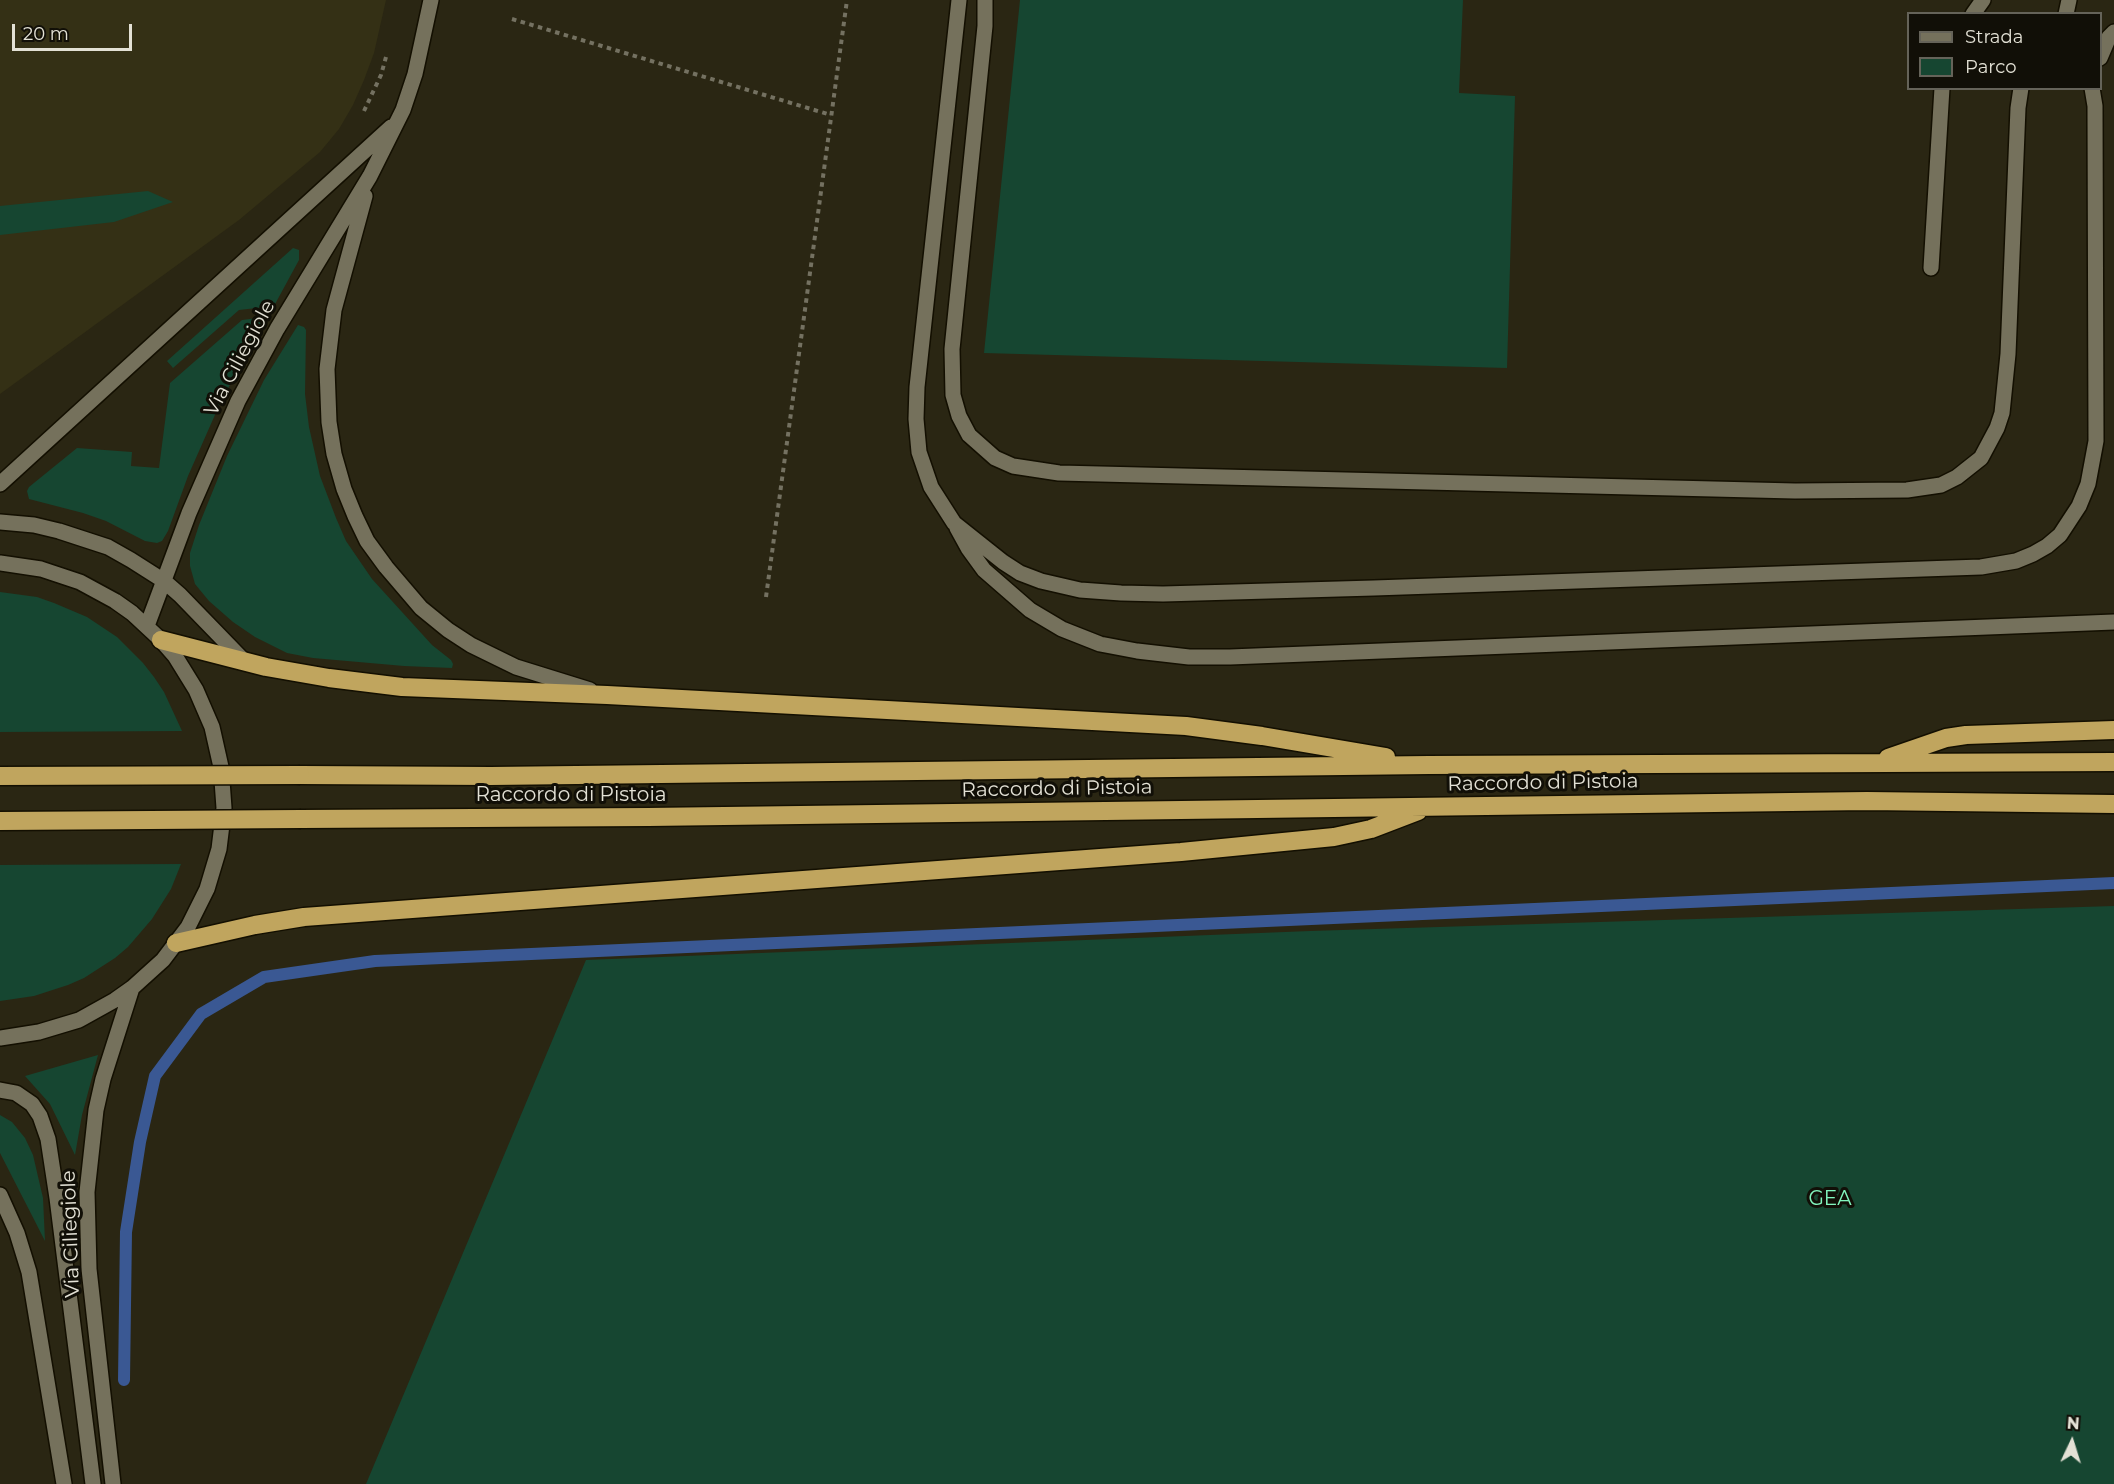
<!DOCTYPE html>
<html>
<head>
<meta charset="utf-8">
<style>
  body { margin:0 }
  #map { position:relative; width:2114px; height:1484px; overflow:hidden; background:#2a2613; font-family:Montserrat,sans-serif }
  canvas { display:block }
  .legend { position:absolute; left:1907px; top:12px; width:195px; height:78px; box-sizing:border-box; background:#110f07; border:2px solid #656359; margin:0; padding:8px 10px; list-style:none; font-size:18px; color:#e3e1d5 }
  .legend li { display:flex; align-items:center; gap:12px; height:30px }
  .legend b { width:30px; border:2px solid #656359 }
  .north { position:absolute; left:2042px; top:1412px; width:60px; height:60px; -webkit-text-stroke:4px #110f07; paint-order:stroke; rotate:4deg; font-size:16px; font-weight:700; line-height:24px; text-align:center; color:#e3e1d5 }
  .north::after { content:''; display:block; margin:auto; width:21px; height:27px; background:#e3e1d5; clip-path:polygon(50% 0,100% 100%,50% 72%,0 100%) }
  .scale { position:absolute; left:12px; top:24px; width:120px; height:27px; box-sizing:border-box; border:3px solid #e3e1d5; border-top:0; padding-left:8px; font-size:18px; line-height:21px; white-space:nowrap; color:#e3e1d5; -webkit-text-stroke:4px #110f07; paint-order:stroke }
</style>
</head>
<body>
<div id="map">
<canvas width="2114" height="1484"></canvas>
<ul class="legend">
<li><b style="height:8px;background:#75715c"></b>Strada</li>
<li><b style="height:16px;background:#164631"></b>Parco</li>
</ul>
<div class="north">N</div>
<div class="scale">20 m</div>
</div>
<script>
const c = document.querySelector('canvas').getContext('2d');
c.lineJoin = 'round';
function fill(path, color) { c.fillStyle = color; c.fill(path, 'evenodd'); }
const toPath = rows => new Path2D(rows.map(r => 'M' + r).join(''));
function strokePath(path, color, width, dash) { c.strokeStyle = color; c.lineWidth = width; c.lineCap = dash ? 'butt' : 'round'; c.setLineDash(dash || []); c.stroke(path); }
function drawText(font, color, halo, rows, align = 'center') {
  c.font = font + ' Montserrat,sans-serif'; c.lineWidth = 6; c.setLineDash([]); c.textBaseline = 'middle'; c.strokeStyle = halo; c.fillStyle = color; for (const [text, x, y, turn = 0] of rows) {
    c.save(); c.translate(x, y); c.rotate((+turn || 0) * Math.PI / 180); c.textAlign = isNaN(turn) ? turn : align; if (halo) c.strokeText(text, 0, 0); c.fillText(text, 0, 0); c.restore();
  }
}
const built = toPath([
  [0,0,386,0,374,53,364,80,353,105,339,129,320,152,239,220,0,394]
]);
const green = toPath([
  [1020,0,1463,0,1459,93,1515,96,1507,368,984,353],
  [148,191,173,202,114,222,0,235,0,206],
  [293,248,299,250,299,260,274,306,239,310,173,368,167,361],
  [265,317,218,408,188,476,168,531,162,541,157,543,145,541,106,521,83,513,29,499,27,491,29,487,77,448,132,452,131,466,159,468,170,383,242,320],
  [298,325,304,327,306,330,305,394,309,427,320,476,336,518,346,541,372,579,432,645,451,660,453,664,452,668,404,666,313,658,287,653,255,637,233,622,209,601,195,584,190,566,190,553,199,525,227,456,264,380],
  [0,592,37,597,54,603,87,617,117,637,143,663,154,677,164,692,182,731,0,732],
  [181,864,171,889,152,919,128,947,115,958,84,978,68,985,34,996,0,1001,0,865],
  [2114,906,2114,1484,366,1484,586,960,1310,931],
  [98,1055,82,1115,75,1155,50,1104,25,1076],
  [0,1115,12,1122,25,1138,33,1155,43,1198,45,1241,0,1153]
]);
const stream = toPath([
  [124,1380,126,1232,140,1142,155,1076,201,1014,264,977,375,961,2114,883]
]);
const path = toPath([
  [512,19,831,115],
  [364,111,381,75,386,57],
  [766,597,847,0]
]);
const minor = toPath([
  [959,0,917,387,916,419,919,452,931,487,954,523,1003,562,1020,573,1041,581,1080,590,1121,593,1163,594,1374,588,1981,567,2016,561,2033,554,2047,546,2060,535,2079,506,2088,484,2096,441,2095,106,2092,88],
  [985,0,985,26,952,349,953,395,959,416,969,435,995,458,1013,466,1059,473,1795,491,1907,490,1941,485,1957,477,1981,458,1997,428,2002,413,2008,354,2018,108,2021,88],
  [1973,14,1983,0],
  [2066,14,2069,0],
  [2100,58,2109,37,2114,32],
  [365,196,334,310,327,369,329,422,334,454,344,489,355,516,367,541,386,567,421,608,448,630,471,645,516,667,590,690],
  [1931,268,1942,88],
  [0,484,391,127],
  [0,522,34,525,59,531,108,547,131,560,164,581,180,595,245,662],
  [957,528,968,548,984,570,1030,610,1062,629,1100,644,1137,651,1189,657,1230,657,2114,622],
  [0,563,41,569,80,582,115,601,132,613,161,640,175,656,196,690,212,727,221,767,224,808,219,849,207,889,188,927,163,960,132,988,115,1000,79,1020,39,1032,0,1038],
  [147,626,189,513,238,401,277,329,370,176,403,110,415,74,431,0],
  [0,1090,16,1093,32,1104,40,1116,48,1139,57,1198,93,1484],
  [0,1195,17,1233,29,1272,64,1484],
  [113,1484,89,1269,87,1192,96,1110,103,1079,132,988]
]);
const highway = toPath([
  [161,640,266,667,329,678,402,687,607,695,1186,726,1262,736,1386,757],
  [1888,758,1946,738,1966,735,2114,730],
  [300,775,491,776,1429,765,2114,762],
  [301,819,648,817,1867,801,2114,804],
  [176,943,255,925,304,917,1181,852,1334,837,1371,829,1418,811]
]);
const highwayBridge = toPath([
  [0,776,300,775],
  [0,821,301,819]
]);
const streetNames = [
  ["Via Ciliegiole",240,358,-62],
  ["Raccordo di Pistoia",1543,783,-1],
  ["Raccordo di Pistoia",1057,789,-1],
  ["Raccordo di Pistoia",571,795],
  ["Via Ciliegiole",71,1234,-92]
];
const parkNames = [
  ["GEA",1830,1199]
];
fill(built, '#343015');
fill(green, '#164631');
strokePath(stream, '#3a5893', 12);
strokePath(minor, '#130f01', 18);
strokePath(highway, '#130f01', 21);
strokePath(path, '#747161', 4, [4.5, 4.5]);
strokePath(minor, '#75715c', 15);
strokePath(highway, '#c0a55e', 18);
strokePath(highwayBridge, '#130f01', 21, []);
strokePath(highwayBridge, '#c0a55e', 18);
drawText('20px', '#e3e1d5', '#110f07', streetNames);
drawText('20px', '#82f6be', '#110f07', parkNames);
</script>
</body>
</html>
